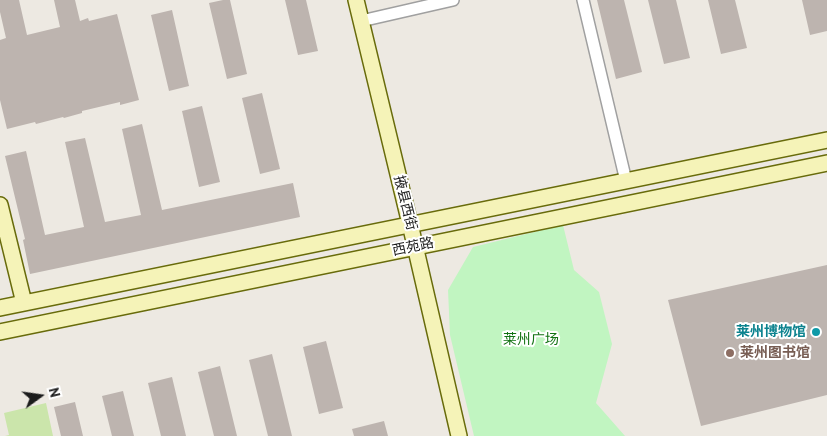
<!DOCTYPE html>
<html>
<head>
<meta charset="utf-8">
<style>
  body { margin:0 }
  #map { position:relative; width:827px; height:436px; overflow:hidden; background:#ede9e2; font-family:"PT Sans",sans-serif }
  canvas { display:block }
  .north { position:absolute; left:15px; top:371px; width:50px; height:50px; -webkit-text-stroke:4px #fff; paint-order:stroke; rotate:76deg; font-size:14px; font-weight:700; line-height:20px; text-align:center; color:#1c1c1c }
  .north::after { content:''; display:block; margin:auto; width:18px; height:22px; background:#1c1c1c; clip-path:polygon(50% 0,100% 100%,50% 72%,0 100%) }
</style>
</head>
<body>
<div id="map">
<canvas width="827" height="436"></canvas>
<div class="north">N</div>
</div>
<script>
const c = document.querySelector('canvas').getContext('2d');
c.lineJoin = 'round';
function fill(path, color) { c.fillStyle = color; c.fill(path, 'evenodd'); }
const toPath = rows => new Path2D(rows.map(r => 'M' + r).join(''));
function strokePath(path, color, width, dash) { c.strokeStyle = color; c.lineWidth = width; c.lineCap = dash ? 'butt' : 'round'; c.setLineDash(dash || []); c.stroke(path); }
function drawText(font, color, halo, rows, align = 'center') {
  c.font = font + ' "PT Sans","Noto Sans SC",sans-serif'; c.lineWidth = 4; c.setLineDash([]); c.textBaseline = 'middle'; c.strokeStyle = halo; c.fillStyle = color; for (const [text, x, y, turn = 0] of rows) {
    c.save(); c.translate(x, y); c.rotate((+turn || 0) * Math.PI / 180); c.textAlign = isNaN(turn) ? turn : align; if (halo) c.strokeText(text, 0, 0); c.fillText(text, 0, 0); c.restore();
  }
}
const grass = toPath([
  [46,403,53,436,5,436,9,435,4,413]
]);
const park = toPath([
  [563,225,574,270,599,292,612,344,596,403,625,436,474,436,450,335,448,290,473,247]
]);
const building = toPath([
  [0,0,19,0,27,35,60,27,54,0,75,0,80,21,88,18,89,21,117,14,139,100,120,105,120,102,82,111,82,113,64,118,63,117,36,124,35,122,7,129,0,100,0,40,6,38,0,12],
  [223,0,230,0,247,74,227,79,209,3],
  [285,0,306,0,318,51,298,55],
  [597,0,624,0,642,72,616,79],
  [648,0,676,0,690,58,664,64],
  [708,0,735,0,747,48,721,54],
  [802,0,827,0,827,31,810,35],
  [172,10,189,86,169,91,151,15],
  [262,93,280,169,260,174,242,98],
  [202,106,220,182,199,187,182,111],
  [142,124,162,210,293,183,300,217,30,274,23,240,25,239,5,156,26,151,45,235,84,227,65,142,85,138,105,222,141,215,122,129],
  [827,265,827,395,701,426,668,300],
  [326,341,343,408,319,414,303,347],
  [272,354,292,436,268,436,249,360],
  [220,366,237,436,214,436,198,372],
  [172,377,186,436,161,436,148,383],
  [123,391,134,436,112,436,102,396],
  [75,402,83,436,61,436,54,407],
  [384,421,388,436,354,436,352,429]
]);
const street = toPath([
  [583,0,626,181],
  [361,21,453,0]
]);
const secondary = toPath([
  [356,0,410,224,459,436],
  [0,205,24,303],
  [0,308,827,140],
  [0,332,827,163]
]);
const markers = [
  [816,332,5,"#0f9aa8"],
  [730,353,5,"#8d6e63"]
];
const streetNames = [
  ["掖县西街",405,203,76],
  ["西苑路",413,247,-12]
];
const cultureNames = [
  ["莱州博物馆",806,332]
];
const parkNames = [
  ["莱州广场",531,340]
];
const educationNames = [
  ["莱州图书馆",740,353]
];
fill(grass, '#cbe5ab');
fill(park, '#c1f5c1');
fill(building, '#bdb4af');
strokePath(street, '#a0a0a0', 14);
strokePath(secondary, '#686b0b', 18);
strokePath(street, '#fff', 11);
strokePath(secondary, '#f5f3b8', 15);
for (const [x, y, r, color] of markers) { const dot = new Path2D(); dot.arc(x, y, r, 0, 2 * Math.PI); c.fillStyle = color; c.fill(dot); strokePath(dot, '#fff', 2); }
drawText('14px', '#1c1c1c', '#fff', streetNames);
drawText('bold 14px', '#0d838f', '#fff', cultureNames, 'right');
drawText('14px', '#127213', '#fff', parkNames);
drawText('bold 14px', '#785e54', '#fff', educationNames, 'left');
</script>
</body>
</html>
